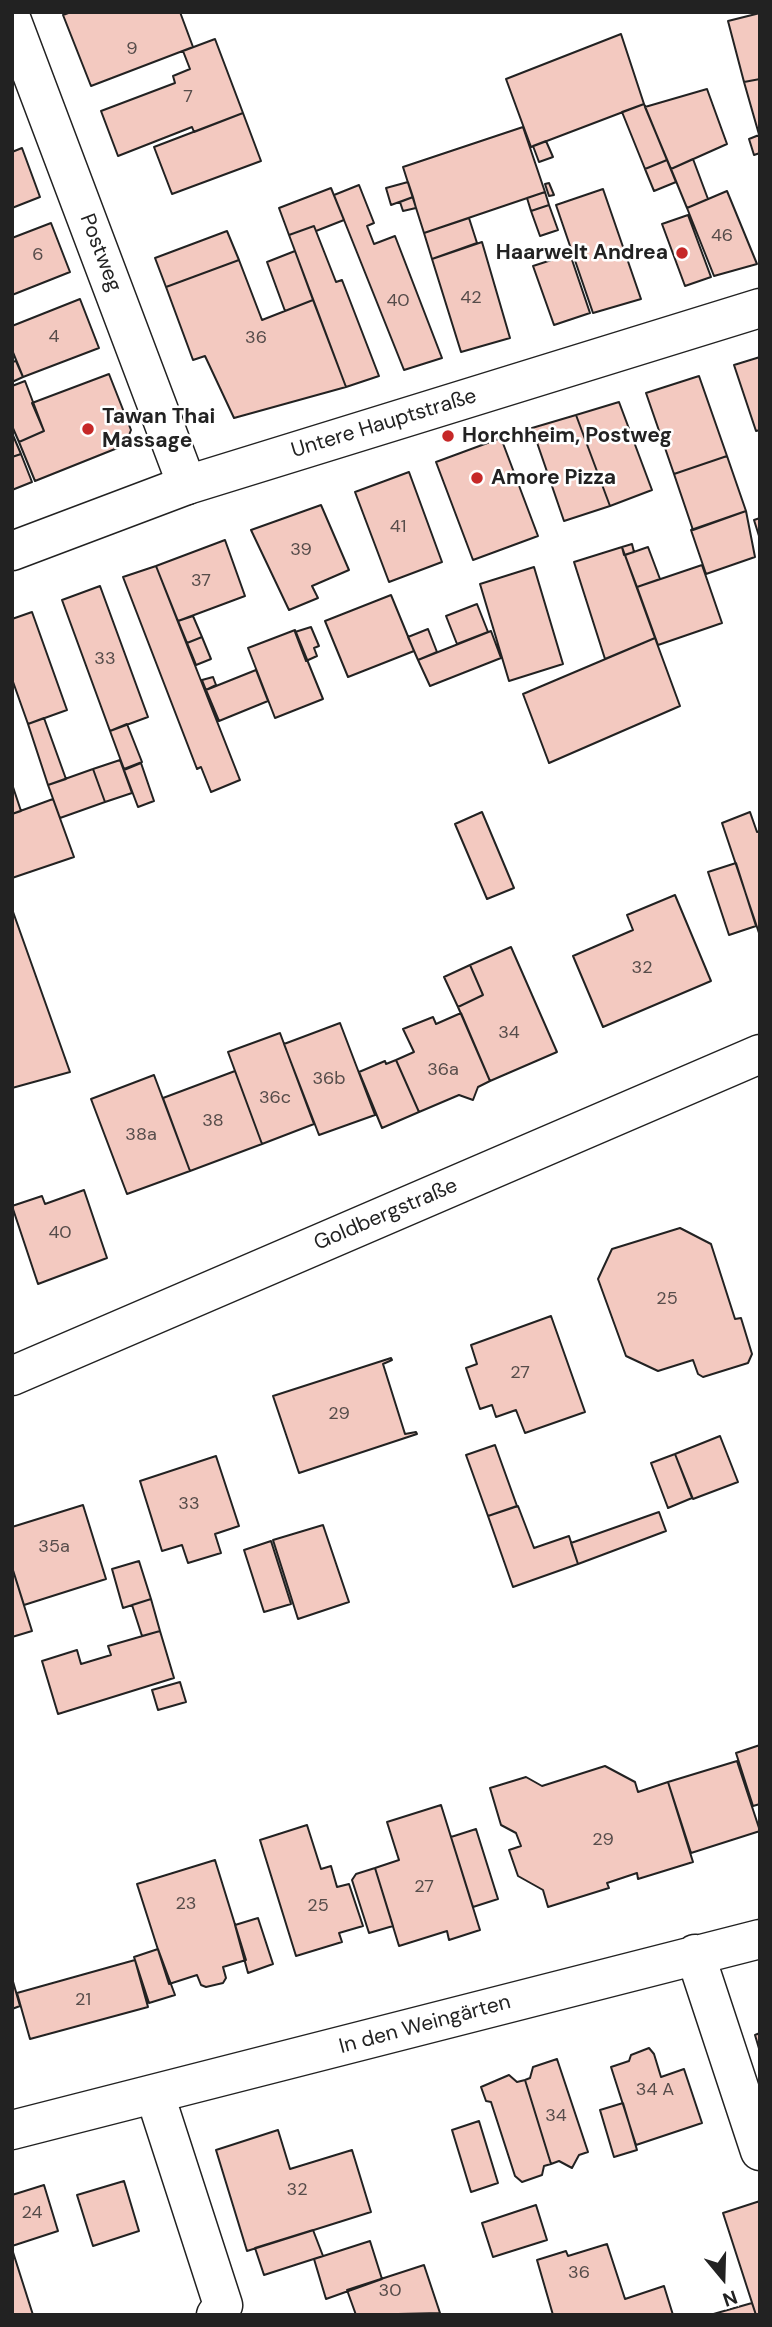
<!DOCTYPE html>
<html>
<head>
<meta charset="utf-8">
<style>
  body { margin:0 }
  #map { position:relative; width:772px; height:2327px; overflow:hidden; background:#fff; font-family:"DM Sans",sans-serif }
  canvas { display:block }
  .frame { position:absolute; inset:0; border:14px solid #222; pointer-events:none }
  .north { position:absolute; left:688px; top:2243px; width:70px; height:70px; -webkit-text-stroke:5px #fff; paint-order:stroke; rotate:161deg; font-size:19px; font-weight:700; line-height:28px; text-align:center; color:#222 }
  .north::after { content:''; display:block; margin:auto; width:24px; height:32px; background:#222; clip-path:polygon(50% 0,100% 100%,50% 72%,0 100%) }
</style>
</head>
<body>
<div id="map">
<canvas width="772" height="2327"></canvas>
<div class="frame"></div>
<div class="north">N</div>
</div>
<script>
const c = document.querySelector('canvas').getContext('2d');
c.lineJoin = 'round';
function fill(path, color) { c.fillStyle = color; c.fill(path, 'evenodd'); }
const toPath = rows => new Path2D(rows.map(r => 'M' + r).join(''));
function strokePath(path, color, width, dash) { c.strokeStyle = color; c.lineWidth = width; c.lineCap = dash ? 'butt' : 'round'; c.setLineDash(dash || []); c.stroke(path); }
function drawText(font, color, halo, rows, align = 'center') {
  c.font = font + ' "DM Sans",sans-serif'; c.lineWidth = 5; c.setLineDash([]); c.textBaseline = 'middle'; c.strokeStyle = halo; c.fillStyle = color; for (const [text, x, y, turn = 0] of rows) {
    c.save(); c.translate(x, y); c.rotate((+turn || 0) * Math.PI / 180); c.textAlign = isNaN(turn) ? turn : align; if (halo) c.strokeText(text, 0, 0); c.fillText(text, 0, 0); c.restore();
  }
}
const building = toPath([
  [71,12,180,12,193,47,91,86,63,15,71,12],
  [760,13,760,79,744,82,728,21,760,13],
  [621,34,644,104,531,147,506,79,621,34],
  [215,39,243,113,194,132,192,127,118,156,101,111,175,83,173,76,190,69,183,51,215,39],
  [760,79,760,138,744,82,760,79],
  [707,89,727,144,671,169,645,107,707,89],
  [644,104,667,160,645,169,622,112,644,104],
  [243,113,261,161,172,194,154,147,243,113],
  [523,127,545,192,424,233,403,167,523,127],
  [759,135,760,153,754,155,749,139,759,135],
  [546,141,553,157,539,162,533,146,546,141],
  [22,148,40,197,12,208,12,152,22,148],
  [693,159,708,199,687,208,671,169,693,159],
  [667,160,676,182,654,191,645,169,667,160],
  [408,182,413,197,391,205,386,188,408,182],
  [549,183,554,195,549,196,545,184,549,183],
  [359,185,374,223,367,226,374,244,395,236,442,358,404,370,334,195,359,185],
  [331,188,344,220,316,231,314,226,289,235,279,208,331,188],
  [603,189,641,299,593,313,556,205,603,189],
  [727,191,757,264,714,276,687,208,727,191],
  [545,192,549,205,531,211,527,198,545,192],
  [413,197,416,208,403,211,400,202,413,197],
  [549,205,558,230,540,236,531,211,549,205],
  [688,215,711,277,685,286,662,224,688,215],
  [469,218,477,243,432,259,424,233,469,218],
  [51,223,70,272,12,295,12,238,51,223],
  [314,226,336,282,342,280,379,376,346,387,289,235,314,226],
  [227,231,239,260,166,287,155,258,227,231],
  [482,242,510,338,461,352,432,259,482,242],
  [295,251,313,300,285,311,267,262,295,251],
  [570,254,590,313,554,325,533,266,570,254],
  [239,260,262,320,313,300,346,387,234,418,205,356,193,360,166,287,239,260],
  [80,299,99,348,23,377,12,350,12,326,80,299],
  [760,357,760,430,756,431,734,365,760,357],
  [16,361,23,377,12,382,12,362,16,361],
  [109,374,131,430,125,445,35,481,19,442,44,431,32,403,109,374],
  [699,376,727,456,674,474,646,393,699,376],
  [25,381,44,431,19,442,12,426,12,386,25,381],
  [619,402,652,490,610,506,576,415,619,402],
  [576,415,610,506,564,521,532,428,576,415],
  [12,433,21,454,12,457,12,433],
  [501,438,538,536,473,560,436,462,501,438],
  [21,454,32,482,12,490,12,457,21,454],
  [727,456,746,511,693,530,674,474,727,456],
  [409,472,442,562,389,582,355,492,409,472],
  [321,505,349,570,312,586,318,598,289,610,251,530,321,505],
  [746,511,755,557,706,574,691,530,746,511],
  [760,518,760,536,759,536,754,520,760,518],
  [225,540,245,596,178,621,156,566,225,540],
  [632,544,634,552,624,555,622,547,632,544],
  [622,547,655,638,605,659,574,562,622,547],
  [648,547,660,579,637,587,625,555,648,547],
  [702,565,722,623,658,645,637,587,702,565],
  [156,566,240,780,211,792,201,767,197,769,123,577,156,566],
  [534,567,563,664,509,681,480,584,534,567],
  [100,586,148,717,110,731,62,600,100,586],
  [391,595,414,651,348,677,325,621,391,595],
  [477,604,488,632,457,644,446,616,477,604],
  [32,612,67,710,28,724,12,679,12,619,32,612],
  [193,616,202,637,187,643,178,621,193,616],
  [311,627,319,646,314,648,317,656,306,661,295,632,311,627],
  [428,629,437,652,418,660,408,637,428,629],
  [295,630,323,699,275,718,248,648,295,630],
  [491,631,501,658,430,686,418,660,491,631],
  [202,637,211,659,196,665,187,643,202,637],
  [655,638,680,706,549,763,523,694,655,638],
  [256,670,268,701,219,721,206,690,256,670],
  [213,677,216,685,206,690,202,680,213,677],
  [44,718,66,779,48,785,28,724,44,718],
  [127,724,142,762,124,769,110,731,127,724],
  [120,760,132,793,105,802,93,769,120,760],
  [141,763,154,801,138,807,124,770,141,763],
  [93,769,105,802,60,818,48,785,93,769],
  [12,784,21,811,12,814,12,784],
  [53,799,74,857,12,878,12,814,53,799],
  [482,812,514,888,487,899,455,824,482,812],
  [750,812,757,832,760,831,759,933,722,823,750,812],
  [736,863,756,926,729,935,708,872,736,863],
  [675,895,711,981,603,1027,573,956,633,930,627,915,675,895],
  [12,909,70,1072,12,1088,12,909],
  [511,947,557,1052,490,1081,458,1007,483,995,470,965,511,947],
  [470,965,483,995,458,1007,444,977,470,965],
  [461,1013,490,1081,478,1087,473,1100,459,1095,419,1112,396,1060,414,1052,403,1029,433,1017,436,1024,461,1013],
  [340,1023,375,1115,319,1135,284,1044,340,1023],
  [280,1033,314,1124,262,1144,228,1052,280,1033],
  [396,1060,419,1112,382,1128,359,1072,385,1061,386,1064,396,1060],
  [235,1071,262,1144,190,1171,163,1098,235,1071],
  [154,1075,190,1171,127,1194,91,1099,154,1075],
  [84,1190,107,1258,38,1284,12,1206,42,1196,45,1204,84,1190],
  [680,1228,711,1244,735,1319,741,1318,752,1354,748,1363,703,1377,698,1374,693,1360,658,1371,626,1356,598,1279,612,1249,680,1228],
  [551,1316,585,1412,525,1433,516,1410,496,1417,492,1405,480,1409,466,1368,477,1364,471,1345,551,1316],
  [391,1358,392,1360,383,1364,405,1434,416,1432,417,1434,299,1473,273,1396,391,1358],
  [720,1436,738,1482,693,1499,675,1454,720,1436],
  [495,1445,517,1506,488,1516,466,1455,495,1445],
  [675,1454,692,1498,668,1508,651,1463,675,1454],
  [216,1456,239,1526,215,1534,221,1553,188,1563,182,1545,162,1551,140,1481,216,1456],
  [83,1505,106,1579,24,1605,12,1567,12,1527,83,1505],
  [518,1506,534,1548,569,1536,578,1564,513,1587,488,1516,518,1506],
  [659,1512,666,1531,578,1564,571,1543,659,1512],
  [323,1525,349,1602,298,1619,273,1540,323,1525],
  [271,1541,291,1604,264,1612,244,1550,271,1541],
  [139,1561,151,1599,123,1608,112,1569,139,1561],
  [12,1567,32,1631,12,1637,12,1567],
  [151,1599,160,1631,142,1636,132,1605,151,1599],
  [160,1631,174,1678,58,1714,42,1661,77,1650,81,1664,111,1655,108,1646,160,1631],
  [180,1682,186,1702,158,1710,152,1690,180,1682],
  [760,1745,760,1804,753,1806,736,1753,760,1745],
  [737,1761,760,1831,691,1853,668,1782,737,1761],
  [605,1766,635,1782,638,1792,668,1782,693,1862,638,1879,637,1873,607,1883,609,1888,548,1907,543,1890,518,1876,509,1850,521,1846,516,1833,501,1825,490,1788,526,1777,542,1786,605,1766],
  [441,1805,480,1930,449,1940,447,1931,399,1946,375,1868,399,1860,387,1822,441,1805],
  [307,1825,321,1869,331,1866,337,1887,349,1884,363,1926,339,1933,342,1942,296,1956,260,1840,307,1825],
  [476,1829,498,1899,473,1907,451,1837,476,1829],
  [215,1860,246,1960,223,1967,226,1978,223,1983,206,1987,201,1985,197,1975,169,1984,137,1884,215,1860],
  [375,1868,393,1926,369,1933,352,1880,356,1874,375,1868],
  [258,1918,273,1964,248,1973,235,1925,258,1918],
  [158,1949,175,1995,149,2003,134,1957,158,1949],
  [135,1960,148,2007,30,2039,17,1993,135,1960],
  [12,1978,20,2006,12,2009,12,1978],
  [760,2033,760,2052,755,2035,760,2033],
  [649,2048,654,2054,661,2077,684,2069,702,2123,636,2145,611,2067,629,2061,631,2055,649,2048],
  [557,2059,588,2152,579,2155,572,2168,559,2161,551,2164,525,2080,530,2078,533,2067,557,2059],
  [509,2075,517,2082,525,2080,551,2164,544,2166,542,2175,522,2182,515,2176,491,2102,486,2101,481,2087,509,2075],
  [623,2103,637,2150,614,2157,600,2110,623,2103],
  [479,2121,498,2183,471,2192,452,2130,479,2121],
  [278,2130,290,2169,352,2150,371,2212,247,2251,216,2150,278,2130],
  [124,2181,139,2231,93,2246,77,2195,124,2181],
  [44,2185,58,2231,12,2246,12,2195,44,2185],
  [760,2201,760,2315,756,2315,723,2213,760,2201],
  [536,2205,547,2240,493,2257,482,2223,536,2205],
  [313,2230,323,2256,264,2275,255,2248,313,2230],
  [370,2241,382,2279,326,2299,314,2259,370,2241],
  [607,2244,625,2299,664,2286,673,2315,553,2315,537,2260,566,2251,568,2256,607,2244],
  [12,2249,33,2315,12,2315,12,2249],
  [424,2265,440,2313,356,2315,347,2290,424,2265],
  [752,2303,756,2315,710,2315,752,2303]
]);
const minor = toPath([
  [12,1376,760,1054],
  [695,1954,760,2151],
  [155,2095,223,2305,216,2315],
  [12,2130,760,1939]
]);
const tertiary = toPath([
  [12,21,187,485]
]);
const secondary = toPath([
  [12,551,187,485,760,308]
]);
const markers = [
  [682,253,7,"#c62828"],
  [88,429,7,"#c62828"],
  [448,436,7,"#c62828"],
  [477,478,7,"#c62828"]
];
const numberNames = [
  ["9",132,49],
  ["7",188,97],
  ["46",722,236],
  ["6",38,255],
  ["42",471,298],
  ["40",398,301],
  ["4",54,337],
  ["36",256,338],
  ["41",398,527],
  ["39",301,550],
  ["37",201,581],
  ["33",105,659],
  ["32",642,968],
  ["34",509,1033],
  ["36a",443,1070],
  ["36b",329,1079],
  ["36c",275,1098],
  ["38",213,1121],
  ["38a",141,1135],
  ["40",60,1233],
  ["25",667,1299],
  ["27",520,1373],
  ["29",339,1414],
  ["33",189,1504],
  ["35a",54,1547],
  ["29",603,1840],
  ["27",424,1887],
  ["23",186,1904],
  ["25",318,1906],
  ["21",83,2000],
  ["34 A",655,2090],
  ["34",556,2116],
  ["32",297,2190],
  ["24",32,2213],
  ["36",579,2273],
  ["30",390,2291]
];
const streetNames = [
  ["Postweg",100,253,69],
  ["Untere Hauptstraße",384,424,-17],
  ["Goldbergstraße",386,1215,-23],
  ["In den Weingärten",425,2025,-15]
];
const poiNames = [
  ["Haarwelt Andrea",668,253,"right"],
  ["Tawan Thai",102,417],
  ["Massage",102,441],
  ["Horchheim, Postweg",462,436],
  ["Amore Pizza",491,478]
];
fill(building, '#f3c9c0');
strokePath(building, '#222', 2);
strokePath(minor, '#222', 41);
strokePath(tertiary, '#222', 41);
strokePath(secondary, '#222', 41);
strokePath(minor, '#fff', 38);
strokePath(tertiary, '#fff', 38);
strokePath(secondary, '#fff', 38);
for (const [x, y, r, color] of markers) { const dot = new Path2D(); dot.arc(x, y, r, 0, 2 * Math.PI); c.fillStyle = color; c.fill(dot); strokePath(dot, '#fff', 2.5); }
drawText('18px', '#564c4a', null, numberNames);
drawText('21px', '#222', '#fff', streetNames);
drawText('bold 21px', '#222', '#fff', poiNames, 'left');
</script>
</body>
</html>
